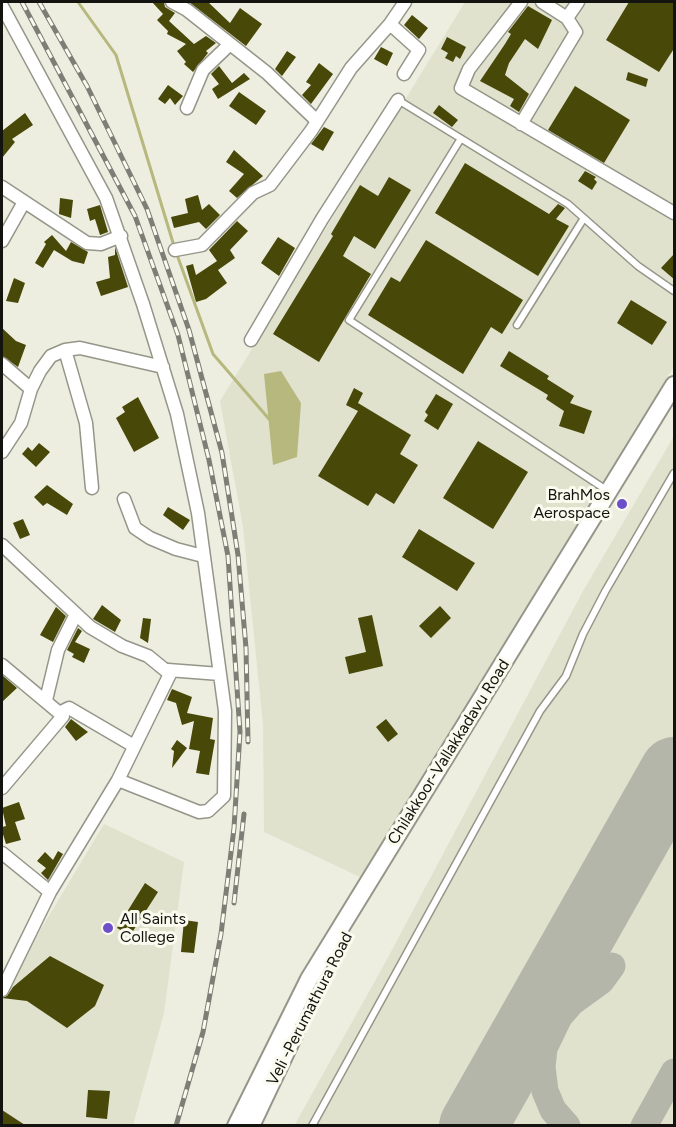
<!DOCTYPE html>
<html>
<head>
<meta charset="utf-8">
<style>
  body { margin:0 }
  #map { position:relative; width:676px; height:1127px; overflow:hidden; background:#edeee0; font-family:Figtree,sans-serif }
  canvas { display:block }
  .frame { position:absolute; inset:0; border:3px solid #13130f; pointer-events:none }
</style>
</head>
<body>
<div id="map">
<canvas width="676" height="1127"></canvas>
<div class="frame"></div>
</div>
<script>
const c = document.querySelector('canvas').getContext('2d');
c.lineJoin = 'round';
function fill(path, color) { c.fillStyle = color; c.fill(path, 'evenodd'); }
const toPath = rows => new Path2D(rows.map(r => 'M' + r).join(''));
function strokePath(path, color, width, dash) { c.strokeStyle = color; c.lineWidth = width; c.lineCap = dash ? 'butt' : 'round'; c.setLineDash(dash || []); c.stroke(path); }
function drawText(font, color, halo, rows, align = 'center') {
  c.font = font + ' Figtree,sans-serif'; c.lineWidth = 6; c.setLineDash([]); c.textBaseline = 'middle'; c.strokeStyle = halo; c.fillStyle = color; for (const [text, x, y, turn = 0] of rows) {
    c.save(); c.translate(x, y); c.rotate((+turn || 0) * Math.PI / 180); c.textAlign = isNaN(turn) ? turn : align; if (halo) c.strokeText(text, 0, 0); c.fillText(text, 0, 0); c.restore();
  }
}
const built = toPath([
  [465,2,674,2,674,366,360,877,264,832,263,725,243,527,220,401],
  [674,436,674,1125,294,1126,385,963,583,591],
  [104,824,184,862,164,1013,133,1125,2,1125,2,994]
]);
const water = toPath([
  [281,371,301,403,297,457,273,465,264,374]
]);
const stream = toPath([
  [78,2,116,55,174,246],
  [176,252,213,354,269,419]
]);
const taxiway = toPath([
  [567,1126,553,1110,545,1091,542,1067,544,1048,559,1017,572,1002,601,981,612,966],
  [644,1126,674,1072]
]);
const runway = toPath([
  [473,1126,674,771]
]);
const building = toPath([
  [152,2,164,2,165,7,175,13,169,21,194,44,206,36,216,43,206,51,208,53,193,72,184,64,186,62,177,51,186,44,167,34,168,31,157,20,163,14],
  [189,2,208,2,230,23,240,8,262,24,246,46],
  [629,2,675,2,675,47,659,72,606,40],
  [528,6,552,20,538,49,525,39,509,63,505,75,529,94,519,112,510,106,514,99,480,81,505,44,511,34,508,32],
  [412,15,428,28,419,39,404,25],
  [447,37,466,47,460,59,456,56,453,62,445,58,448,53,441,49],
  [381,47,393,53,387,66,374,59],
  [287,51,296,57,282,76,275,69],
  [319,63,333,74,311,104,302,95,311,85,306,82],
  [219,66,232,83,244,73,250,79,218,99,212,89,219,84,211,74],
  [628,72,648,79,646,87,626,80],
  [168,85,183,96,175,105,170,98,165,104,158,99],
  [575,86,630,120,604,163,548,130],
  [239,92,266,111,256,125,229,106],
  [439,105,458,120,452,127,433,113],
  [25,113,33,125,12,139,15,142,2,158,2,131],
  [324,127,334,132,323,151,311,144],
  [234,150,263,176,237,198,229,191,244,174,226,162],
  [465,163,549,214,558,204,565,208,556,219,569,226,538,276,435,213],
  [585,171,596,177,594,179,597,182,592,190,578,181],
  [389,177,411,190,375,249,354,236,343,256,371,274,319,362,273,334,333,236,331,234,360,185,378,196],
  [198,195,202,210,209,204,220,215,206,229,199,222,174,228,171,217,188,213,185,199],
  [60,198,73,200,71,218,59,214],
  [100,205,108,232,100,235,95,219,90,221,87,209],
  [237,221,248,231,230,250,235,258,218,270,227,283,206,299,196,302,186,266,193,264,196,275,217,261,209,250],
  [52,235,66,251,71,242,88,252,84,264,72,261,54,250,43,268,35,263,46,244,44,242],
  [278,237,295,248,279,276,261,263],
  [426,240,523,300,502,334,491,327,463,374,368,315,391,277,400,282],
  [115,247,128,287,101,296,96,282,110,278,108,257,115,255],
  [675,253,675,280,661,268],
  [14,278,25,283,18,303,6,301],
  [631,300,667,322,652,345,617,323],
  [2,328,16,341,26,345,18,367,2,356],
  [509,351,549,376,547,379,574,396,570,403,592,411,584,434,559,426,564,411,546,399,548,395,500,366],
  [354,388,363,393,358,403,411,435,400,454,418,465,394,504,376,493,368,506,318,476,358,411,346,405],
  [436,394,453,404,438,430,424,421,428,415,425,412],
  [138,397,159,438,134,452,116,418,125,412,122,407],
  [478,441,528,472,493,529,443,498],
  [39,443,50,452,36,467,22,454,28,447,32,451],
  [47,485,73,504,67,515,47,503,43,506,34,497],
  [168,507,190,520,183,530,163,515],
  [23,519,30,535,20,539,13,523],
  [419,529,475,563,457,591,402,557],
  [102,605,121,620,115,632,93,619],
  [440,606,451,618,431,638,419,626],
  [56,607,66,616,53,642,40,635],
  [372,615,383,666,349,674,345,657,366,652,358,618],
  [143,618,151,619,148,643,140,638],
  [78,628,82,631,75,642,90,649,84,663,72,657,74,654,67,650],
  [2,675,17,688,2,702],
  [172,689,192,697,187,713,213,718,210,739,215,740,209,775,196,773,200,751,189,749,194,721,182,725,176,703,167,700],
  [71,719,88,732,76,741,65,727],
  [386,719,398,734,388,742,376,727],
  [177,740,187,748,172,768,174,751,171,749],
  [19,802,25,819,15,822,21,840,6,844,2,831,2,827,6,826,2,808],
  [58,851,63,854,48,880,41,873,46,868,37,861,45,852,53,860],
  [145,883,158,892,133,931,127,927,124,932,117,928],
  [184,920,198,922,194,953,181,952],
  [50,956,104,985,95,1006,67,1028,27,1001,2,998,7,996,13,987],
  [88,1090,110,1091,107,1119,86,1117],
  [2,1110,25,1125,2,1125]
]);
const service = toPath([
  [398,100,568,204,638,266,674,291],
  [460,140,349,320,608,491],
  [517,325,584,218],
  [312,1126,540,711,566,676,583,634,606,590,674,473]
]);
const minor = toPath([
  [172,2,187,10,267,73,316,120],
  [521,2,469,69,461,88,674,213],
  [542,2,567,18],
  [2,6,106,198,143,304,177,414,198,513,225,711,224,796,208,811,199,812,118,780,50,892,2,990],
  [390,24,419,50,404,74],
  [187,108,203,70,229,45],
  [521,124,576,32,567,18,578,2],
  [2,187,87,243,101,244,121,236],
  [2,241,24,202],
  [175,250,202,245,253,193,270,185,311,131,351,68,390,24,405,2],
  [251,340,322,219,398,100],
  [65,350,86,423,92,488],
  [2,364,31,389],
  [2,452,21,423,31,389,40,371,51,356,65,350,80,348,163,367],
  [124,499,135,528,150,538,176,549,203,556],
  [2,545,90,627,122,646,148,656,170,674,118,780],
  [2,665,63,716,2,788],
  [168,670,220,674],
  [46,700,58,650,76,614],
  [61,712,69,708,134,746],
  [2,853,50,892]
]);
const secondary = toPath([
  [236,1126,309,979,674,385],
  [251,1126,295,1033]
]);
const rail = toPath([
  [22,2,135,216,178,335,209,460,228,556,240,732,234,828,221,934,203,1032,176,1126],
  [39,2,87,86,147,209,189,330,222,453,238,555,246,648,248,742],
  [234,903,244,814]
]);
const markers = [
  [622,504,6,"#6d4fc9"],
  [108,928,6,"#6d4fc9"]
];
const poiNames = [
  ["BrahMos",610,495],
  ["Aerospace",610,513],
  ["All Saints",120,919,"left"],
  ["College",120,937,"left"]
];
const streetNames = [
  ["Chilakkoor-Vallakkadavu Road",449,752,-58],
  ["Veli -Perumathura Road",310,1009,-63]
];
fill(built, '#e0e2cd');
fill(water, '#b6b87d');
strokePath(stream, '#b6b87d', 3);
strokePath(taxiway, '#b5b6aa', 27);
strokePath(runway, '#b5b6aa', 68);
fill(building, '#484809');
strokePath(service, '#959689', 9);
strokePath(minor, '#959689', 15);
strokePath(secondary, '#959689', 20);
strokePath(service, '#fff', 6);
strokePath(minor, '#fff', 12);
strokePath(secondary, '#fff', 16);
strokePath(rail, '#7d7e75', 5);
strokePath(rail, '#fafbee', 3, [9]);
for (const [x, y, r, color] of markers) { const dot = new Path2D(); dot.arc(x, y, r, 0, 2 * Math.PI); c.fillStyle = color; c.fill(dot); strokePath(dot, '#fafbee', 2); }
drawText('16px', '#13130f', '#fafbee', poiNames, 'right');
drawText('16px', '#13130f', '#fafbee', streetNames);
</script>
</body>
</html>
